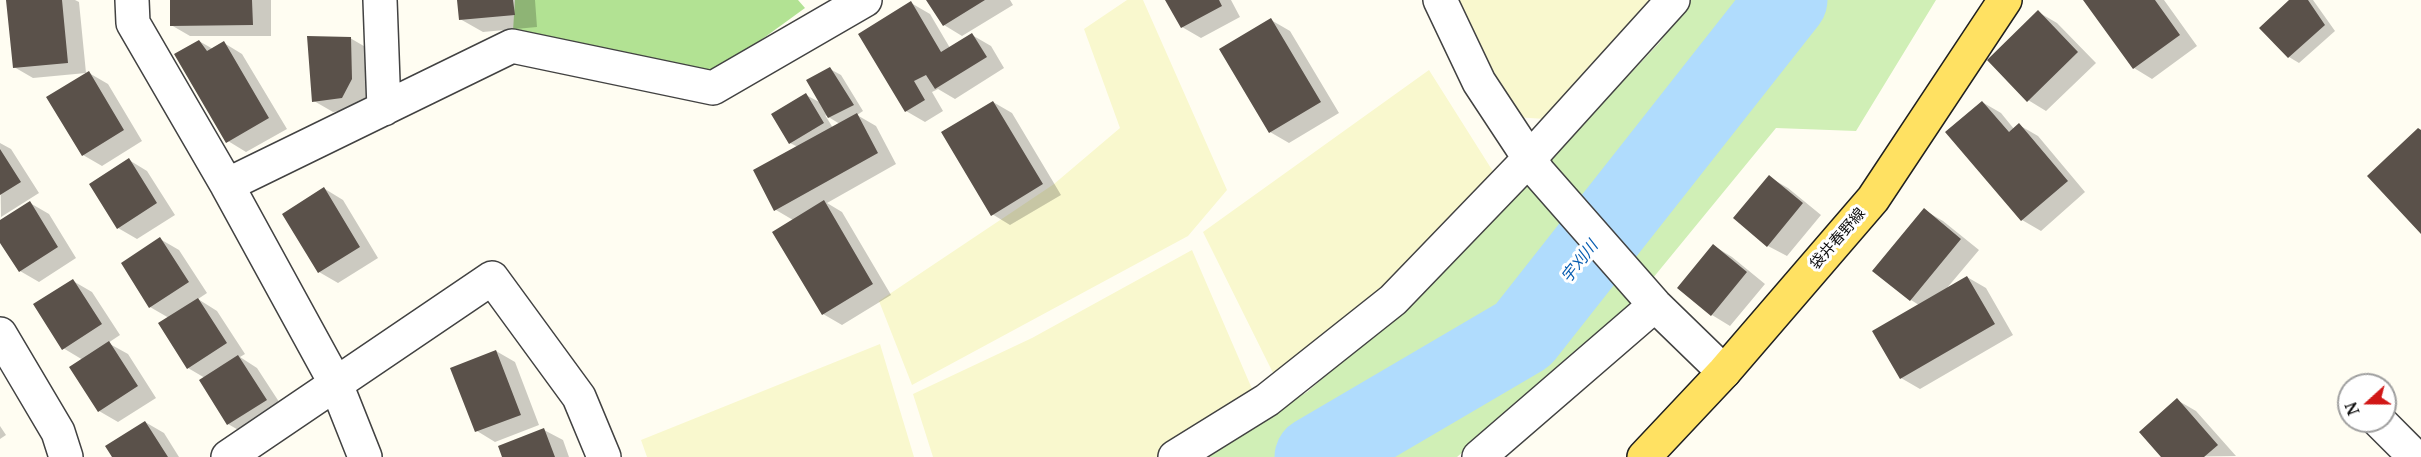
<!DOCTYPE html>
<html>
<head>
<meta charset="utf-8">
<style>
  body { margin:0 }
  #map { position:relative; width:2421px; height:457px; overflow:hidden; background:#fffdf2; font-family:"Noto Serif",serif }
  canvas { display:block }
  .north { position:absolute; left:2337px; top:373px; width:60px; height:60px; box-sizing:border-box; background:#fff; border:2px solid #9f9f9f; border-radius:50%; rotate:249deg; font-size:16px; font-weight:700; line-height:24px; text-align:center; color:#0f0f0f }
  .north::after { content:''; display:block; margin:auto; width:21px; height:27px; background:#d11716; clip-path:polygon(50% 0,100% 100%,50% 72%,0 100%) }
</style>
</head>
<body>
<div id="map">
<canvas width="2421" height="457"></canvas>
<div class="north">N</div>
</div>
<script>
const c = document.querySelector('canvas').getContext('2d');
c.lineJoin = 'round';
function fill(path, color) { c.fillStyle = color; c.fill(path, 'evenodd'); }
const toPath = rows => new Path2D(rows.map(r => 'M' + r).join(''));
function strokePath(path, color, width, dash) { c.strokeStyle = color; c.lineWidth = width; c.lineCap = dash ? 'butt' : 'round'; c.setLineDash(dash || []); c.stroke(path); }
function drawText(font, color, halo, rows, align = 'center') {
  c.font = font + ' "Noto Serif","Noto Sans JP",serif'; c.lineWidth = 6; c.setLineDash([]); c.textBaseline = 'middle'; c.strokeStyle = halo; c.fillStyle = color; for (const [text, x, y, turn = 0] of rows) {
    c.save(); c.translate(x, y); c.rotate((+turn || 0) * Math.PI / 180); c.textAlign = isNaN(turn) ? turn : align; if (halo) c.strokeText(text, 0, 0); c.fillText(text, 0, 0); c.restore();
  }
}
const farmland = toPath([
  [1127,0,1143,0,1227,190,1188,236,912,385,879,301,1054,184,1120,128,1084,29],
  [1458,0,1649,0,1545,119,1515,117],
  [1429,70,1494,173,1377,313,1281,389,1203,232],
  [1192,250,1259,405,1159,457,933,457,913,394,1032,338],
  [880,344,914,457,647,457,641,440]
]);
const green = toPath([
  [1688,0,1936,0,1856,131,1776,128,1630,306,1457,457,1197,457,1307,392,1440,276,1660,42]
]);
const forest = toPath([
  [515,0,798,0,805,8,699,85,512,46]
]);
const shadow = toPath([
  [8,0,75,0,79,2,86,73,33,78,14,67],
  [171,0,271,0,271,36,190,36,171,25],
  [458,0,535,0,537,27,483,32,460,19],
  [928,0,1010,0,1013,5,962,36,944,25],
  [1167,0,1231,0,1240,17,1201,38,1182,27],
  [2085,0,2164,0,2197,46,2152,79,2134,68],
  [2291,0,2313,0,2335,31,2299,63,2289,57],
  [911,3,930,14,950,48,972,35,991,46,1004,68,955,99,938,89,932,92,943,111,925,122,906,111,860,35],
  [2038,12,2057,23,2096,63,2046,111,2028,100],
  [1271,20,1290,31,1339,113,1289,143,1270,132],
  [350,38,369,49,370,90,361,108,333,112,314,101],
  [199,41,213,49,224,43,242,54,287,129,246,152,228,141],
  [830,69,841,75,863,111,857,115,876,126,896,164,827,203,842,212,891,295,842,325,823,314,793,220,776,210,755,171,798,147,790,143,806,95,821,103],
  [825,115,840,124,833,128],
  [89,73,108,84,142,141,102,166,83,155],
  [993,102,1012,113,1061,195,1010,225,992,214],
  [1982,102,2001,113,2014,129,2019,125,2038,136,2085,192,2041,231,2022,220],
  [0,143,11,149,39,193,1,217],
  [129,160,147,171,175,215,137,239,118,228,91,184],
  [1769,177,1788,188,1821,215,1787,256,1768,246],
  [325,189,343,200,378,258,338,283,319,272],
  [30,203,49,214,76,258,39,282,20,271,0,240,0,222],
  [1924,210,1943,221,1979,250,1947,288,1967,277,1986,288,2013,335,1920,389,1901,378,1919,305,1911,300],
  [160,239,179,250,207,293,198,299,217,311,245,354,240,357,257,368,285,411,247,435,228,424,201,381,205,378,188,368,169,318,150,307],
  [1714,246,1732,257,1765,284,1730,326,1712,315],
  [73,281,92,292,120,335,108,343,128,354,156,398,118,422,99,411,83,360,63,348],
  [496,351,515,362,539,425,495,442,477,431,452,369],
  [2177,400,2196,411,2236,456,2163,457],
  [145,422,164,433,179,457,114,457],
  [0,426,6,435,0,439],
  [544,430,563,440,569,457,503,457]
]);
const river = toPath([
  [1315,457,1523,335,1787,0]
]);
const building = toPath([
  [6,0,62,0,68,63,13,68],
  [170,0,252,0,253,25,170,26],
  [457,0,513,0,515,15,459,20],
  [926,0,985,0,943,26],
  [1165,0,1219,0,1222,6,1181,28],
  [2083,0,2155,0,2180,35,2133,69],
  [2289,0,2308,0,2325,25,2288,58,2259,28],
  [911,1,941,52,972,33,987,57,935,89,926,75,914,81,925,100,905,112,858,34],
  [2038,10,2078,52,2027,102,1987,60],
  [1271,18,1321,102,1269,133,1219,49],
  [307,36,351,37,352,79,342,98,312,102],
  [199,40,207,51,224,41,269,118,226,143,174,54],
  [830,67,854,105,828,118,806,80],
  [89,71,124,130,82,156,46,97],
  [806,93,824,123,789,144,771,114],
  [993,101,1043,184,991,216,941,132],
  [1982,101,2009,132,2019,123,2068,181,2021,221,1945,132],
  [857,113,878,153,774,211,753,170],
  [2418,128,2421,130,2421,234,2367,176],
  [0,149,21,182,0,195],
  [129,158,157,203,117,229,89,184],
  [1769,175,1803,203,1767,247,1733,218],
  [324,187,360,247,318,273,282,214],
  [824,200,873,284,822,315,772,232],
  [30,201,58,247,19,272,0,243,0,220],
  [1924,208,1961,239,1910,301,1872,271],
  [160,237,189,282,149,308,121,263],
  [1713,244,1747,272,1711,316,1677,288],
  [1967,276,1995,324,1900,379,1872,331],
  [73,279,102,324,62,350,33,304],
  [198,298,227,343,187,369,158,323],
  [109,341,138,386,98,412,69,367],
  [496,350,521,415,475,432,450,368],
  [238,355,267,400,227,425,199,380],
  [2177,398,2218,445,2204,457,2161,457,2139,432],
  [145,421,168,457,112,457,105,446],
  [544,428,555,457,502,457,498,446]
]);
const minor = toPath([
  [132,0,133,23,227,185,336,384,365,457],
  [380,0,384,109],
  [1440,0,1479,82,1539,173,1655,305,1724,372],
  [227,185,512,46,713,88,865,0],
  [0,334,58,432,66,457],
  [2379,421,2415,457],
  [228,457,492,278,579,397,604,457],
  [1175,457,1267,400,1393,300,1529,159,1673,0],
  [1479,457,1655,305]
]);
const major = toPath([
  [1644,457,1724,372,1873,199,2005,0]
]);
const streetNames = [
  ["袋井春野線",1838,239,-49]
];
const waterNames = [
  ["宇刈川",1580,262,-52]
];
fill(farmland, '#f9f8ce');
fill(green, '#d0efb6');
fill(forest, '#b2e293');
fill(shadow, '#0003');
strokePath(river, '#b0dcfd', 81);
fill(building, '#5a514a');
strokePath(minor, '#424242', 36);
strokePath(major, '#202020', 36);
strokePath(minor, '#fff', 33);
strokePath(major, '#ffe162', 33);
drawText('15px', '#0f0f0f', '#fff', streetNames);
drawText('italic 16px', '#095eb1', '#fff', waterNames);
</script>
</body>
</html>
